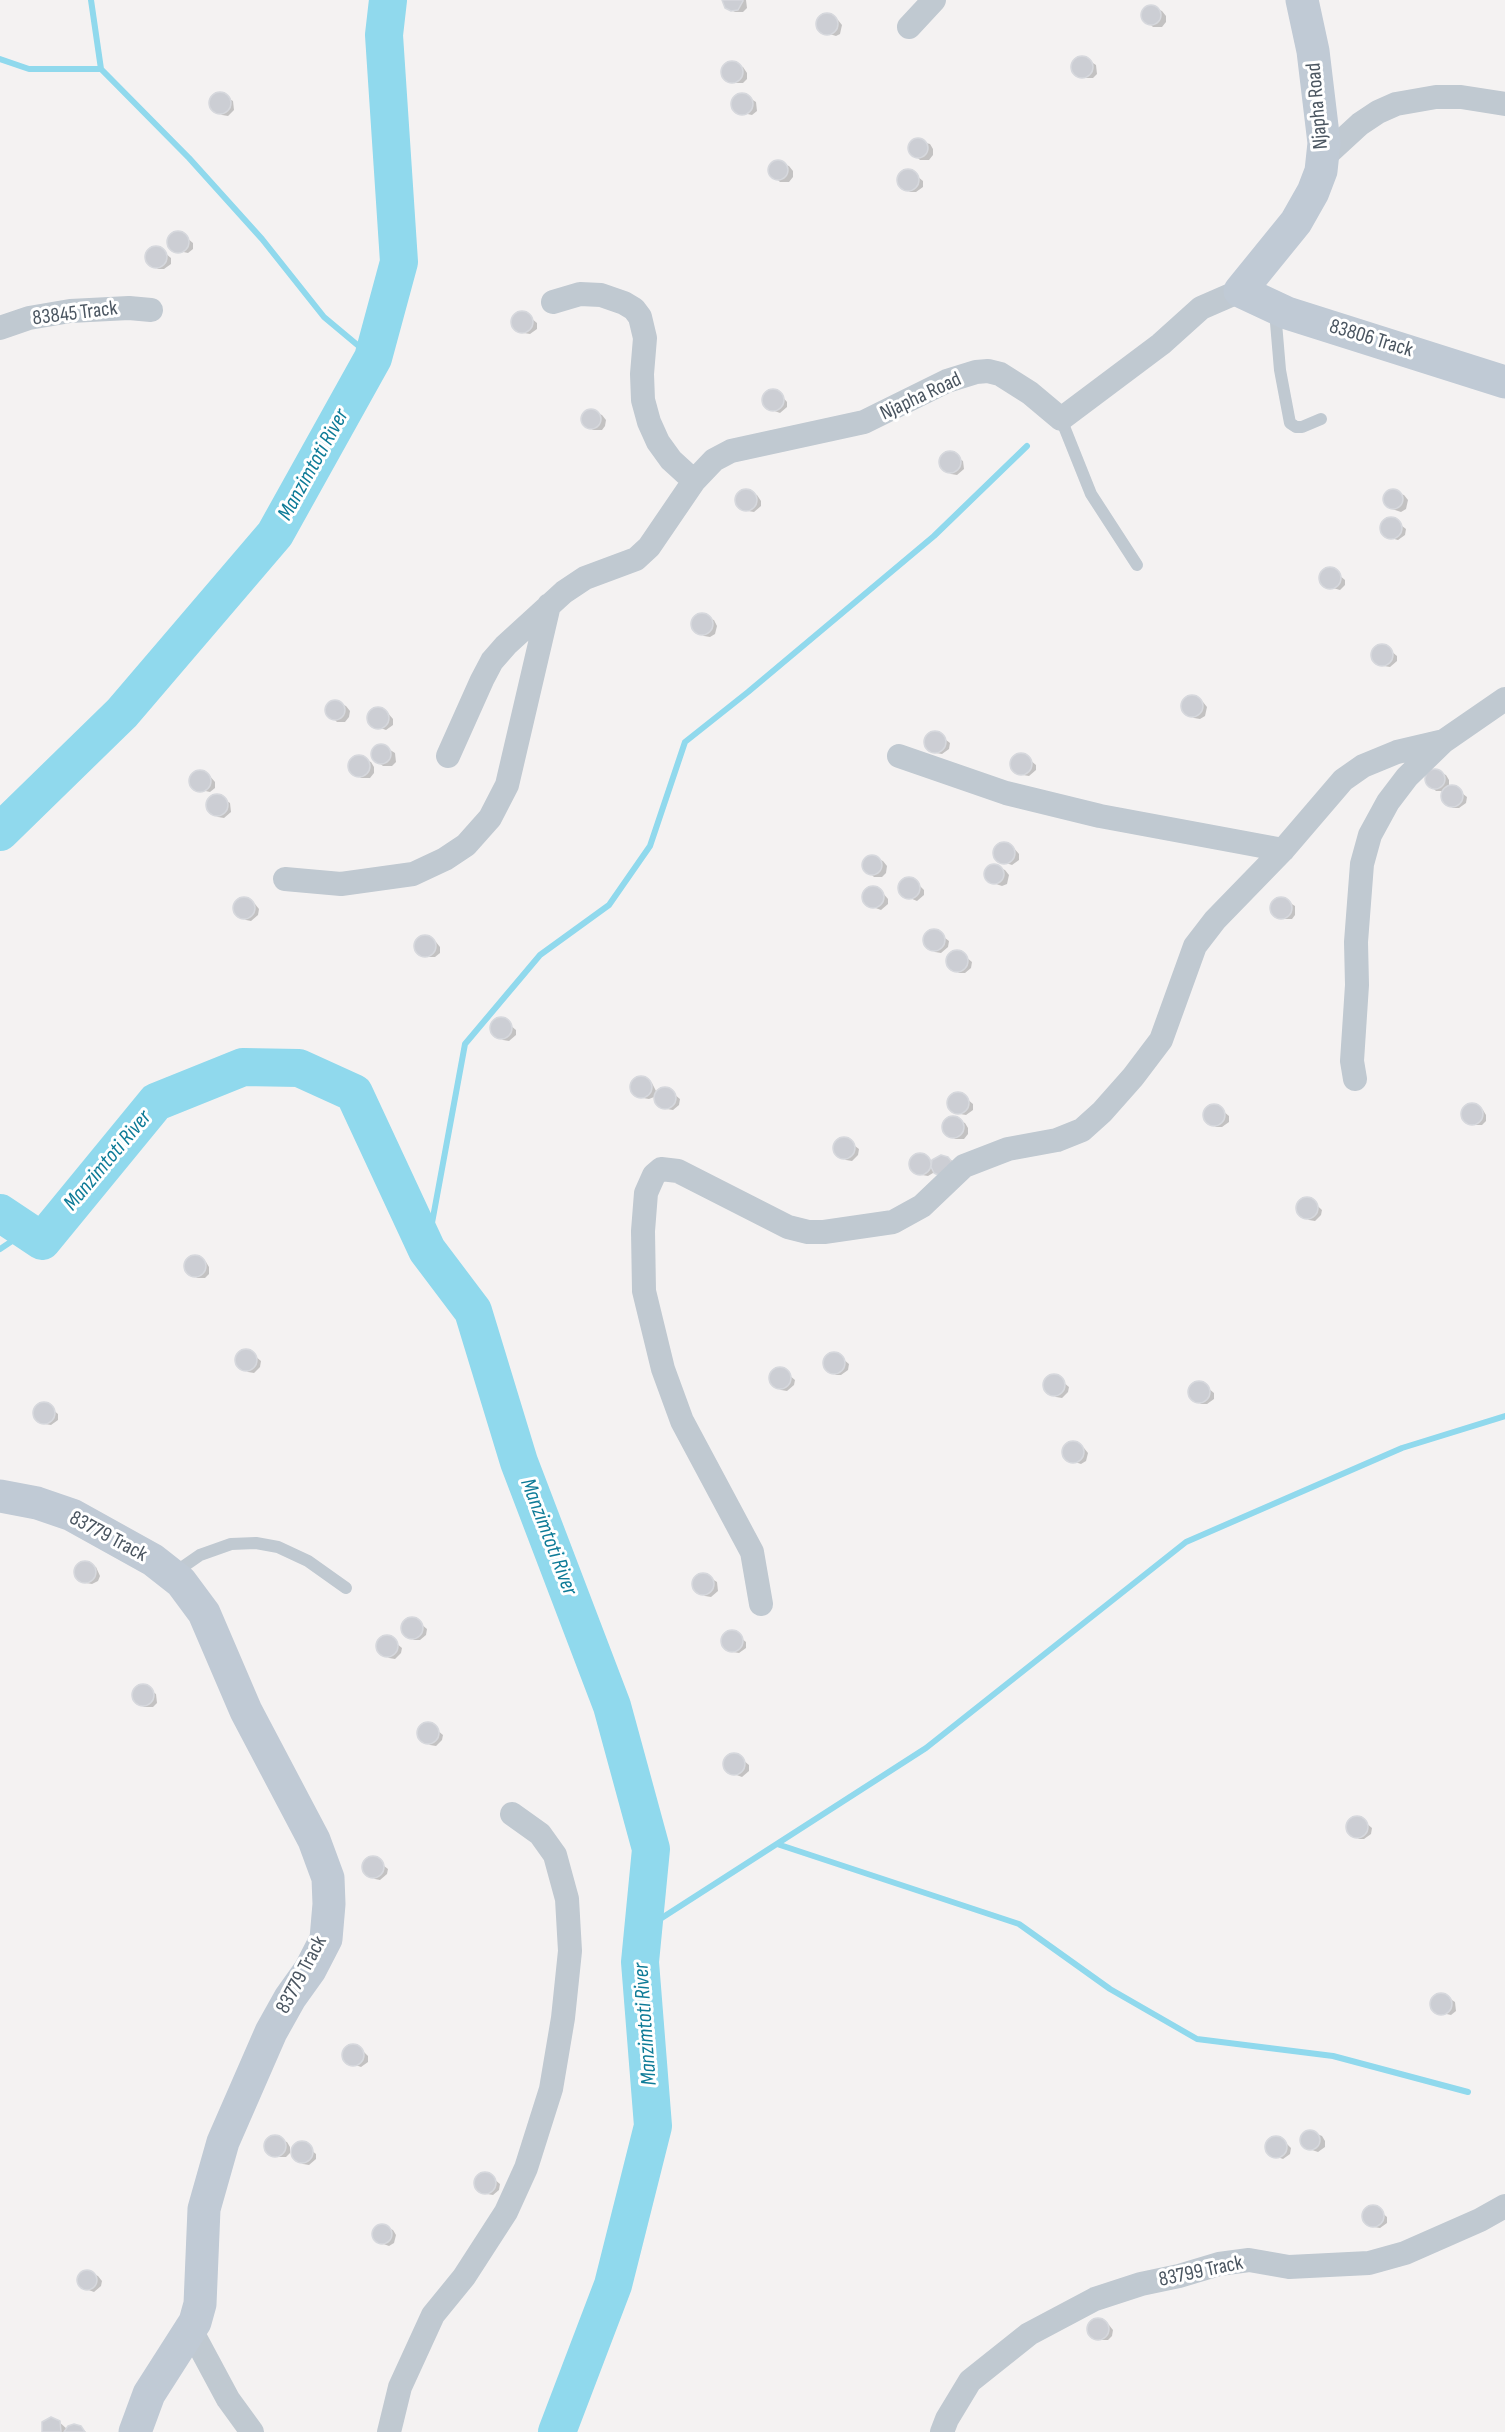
<!DOCTYPE html>
<html>
<head>
<meta charset="utf-8">
<style>
  body { margin:0 }
  canvas { display:block; background:#f4f2f2 }
</style>
</head>
<body>
<canvas width="1505" height="2432"></canvas>
<script>
const c = document.querySelector('canvas').getContext('2d');
c.lineJoin = 'round';
function fill(path, color) { c.fillStyle = color; c.fill(path, 'evenodd'); }
const toPath = rows => new Path2D(rows.map(r => 'M' + r).join(''));
function strokePath(path, color, width, dash) { c.strokeStyle = color; c.lineWidth = width; c.lineCap = dash ? 'butt' : 'round'; c.setLineDash(dash || []); c.stroke(path); }
function drawText(font, color, halo, rows, align = 'center') {
  c.font = font + ' "Sofia Sans Condensed",sans-serif'; c.lineWidth = 6; c.setLineDash([]); c.textBaseline = 'middle'; c.strokeStyle = halo; c.fillStyle = color; for (const [text, x, y, turn = 0] of rows) {
    c.save(); c.translate(x, y); c.rotate((+turn || 0) * Math.PI / 180); c.textAlign = isNaN(turn) ? turn : align; if (halo) c.strokeText(text, 0, 0); c.fillText(text, 0, 0); c.restore();
  }
}
const shadow = toPath([
  [724,0,746,0,747,8,743,12,735,12,729,9],
  [1151,6,1162,11,1166,16,1166,22,1162,27,1153,27,1142,16,1143,11],
  [823,16,838,20,842,25,840,34,836,36,823,32,819,28,819,19],
  [1079,58,1085,58,1096,65,1097,74,1093,78,1084,78,1074,71,1074,65],
  [732,63,743,67,747,73,747,79,743,83,734,83,723,72,724,67],
  [223,95,233,101,234,110,228,116,222,115,212,107,211,101,214,96],
  [745,95,756,102,757,111,752,115,738,112,734,108,734,102,739,96],
  [915,140,930,144,933,149,933,155,929,160,920,160,909,149],
  [775,162,789,166,793,171,793,177,789,182,780,182,769,171],
  [905,171,911,171,923,181,923,187,916,192,910,192,900,184,899,178],
  [181,233,193,243,193,249,188,253,174,250,170,246,169,240,172,235],
  [159,248,171,258,171,264,164,269,158,269,148,261,147,255,153,249],
  [525,313,537,323,537,329,530,334,524,333,514,326,513,320,516,315],
  [769,392,775,392,781,395,787,402,787,407,780,413,769,409,764,404,765,396],
  [590,410,602,415,606,420,605,426,602,430,593,430,583,423,583,414],
  [946,454,952,454,963,461,964,469,957,475,951,474,942,466,941,461],
  [746,491,757,495,761,501,761,506,754,512,748,511,738,504,738,495],
  [1389,491,1404,495,1408,500,1406,509,1401,512,1389,508,1384,500,1385,495],
  [1393,519,1406,529,1405,535,1398,540,1387,537,1382,529,1383,524,1387,520],
  [1333,570,1345,580,1345,585,1340,590,1326,586,1322,582,1322,577,1324,572],
  [699,616,714,620,717,626,715,634,710,637,704,636,694,629,695,620],
  [1385,646,1397,656,1397,661,1390,667,1384,666,1374,658,1373,653,1376,648],
  [1188,698,1203,702,1207,707,1205,716,1200,719,1194,718,1184,710,1184,701],
  [334,701,346,706,350,711,349,717,345,722,337,722,326,711,327,706],
  [375,709,381,709,387,712,393,719,393,725,386,730,375,726,369,719,370,713],
  [932,733,937,733,950,743,949,749,942,754,936,753,926,746,926,740],
  [378,746,384,746,395,753,396,762,392,766,383,766,373,758,373,753],
  [1018,755,1024,755,1036,765,1036,770,1029,776,1023,775,1013,767,1012,762],
  [359,757,371,762,374,767,374,773,370,778,361,778,350,767,352,762],
  [1434,770,1446,775,1449,780,1449,787,1454,787,1467,797,1466,803,1459,808,1453,808,1443,800,1443,794,1446,791,1436,791,1425,780,1427,775],
  [197,772,203,772,209,775,215,782,215,788,210,792,196,789,192,785,193,776],
  [219,796,230,803,231,812,224,818,218,817,208,809,208,803,211,798],
  [1001,844,1007,844,1013,847,1019,854,1019,860,1012,865,1000,861,996,857,995,851],
  [872,856,883,861,887,866,886,873,882,877,874,877,863,866,864,861],
  [993,865,1005,870,1009,875,1007,884,1002,886,990,882,985,875,986,870],
  [906,880,912,880,917,883,924,890,924,895,917,901,905,896,901,892,901,884],
  [870,889,876,889,882,892,888,899,888,904,881,910,870,906,864,898,865,893],
  [243,899,255,904,259,909,258,915,251,921,246,920,236,912,236,904],
  [1278,899,1284,899,1295,906,1295,915,1292,919,1283,919,1273,912,1272,906],
  [937,932,949,941,948,947,941,953,935,952,926,944,925,938,928,933],
  [425,937,436,942,440,947,440,953,435,957,427,957,416,947,417,941],
  [960,952,972,962,971,968,965,973,959,973,949,965,948,959,954,953],
  [504,1020,516,1030,516,1035,509,1041,503,1040,493,1032,492,1026,495,1022],
  [641,1078,652,1083,656,1091,654,1097,649,1099,643,1098,633,1091,633,1082],
  [662,1089,668,1089,680,1099,679,1105,673,1110,667,1109,657,1102,656,1096],
  [955,1094,961,1094,973,1104,973,1110,966,1115,960,1114,950,1107,950,1101],
  [1471,1105,1483,1110,1486,1115,1486,1121,1482,1125,1474,1125,1463,1115,1464,1109],
  [1211,1106,1217,1106,1229,1116,1229,1122,1222,1127,1216,1127,1206,1119,1205,1113],
  [953,1118,965,1123,968,1128,968,1134,964,1139,955,1139,944,1128,945,1123],
  [847,1140,859,1149,858,1155,852,1161,846,1160,836,1152,835,1146,838,1141],
  [917,1155,923,1155,933,1163,947,1158,953,1161,928,1176,922,1175,912,1168,912,1159],
  [1310,1199,1322,1210,1321,1215,1315,1221,1309,1220,1299,1212,1298,1207,1304,1200],
  [194,1257,206,1262,209,1267,209,1274,205,1278,197,1278,186,1267,187,1262],
  [249,1351,261,1361,260,1367,254,1373,248,1372,238,1364,237,1358,243,1352],
  [837,1354,849,1364,848,1370,841,1375,836,1375,826,1367,825,1361,828,1356],
  [783,1370,795,1380,794,1385,787,1391,781,1390,771,1382,771,1377,774,1372],
  [1057,1377,1069,1387,1068,1392,1062,1398,1056,1397,1046,1389,1045,1383,1048,1378],
  [1202,1383,1214,1393,1214,1399,1207,1404,1201,1404,1191,1396,1190,1390,1196,1384],
  [46,1404,58,1414,58,1420,51,1425,45,1424,35,1417,35,1411,38,1406],
  [1072,1443,1084,1448,1088,1453,1086,1461,1081,1464,1069,1460,1064,1453,1065,1448],
  [84,1563,96,1567,100,1576,98,1581,92,1584,86,1583,77,1576,77,1567],
  [706,1575,717,1582,718,1591,711,1597,705,1596,695,1588,694,1582,700,1576],
  [409,1619,415,1619,427,1629,426,1635,420,1640,414,1640,404,1632,403,1626],
  [734,1632,746,1642,746,1648,739,1653,733,1652,723,1645,723,1639,726,1634],
  [390,1638,402,1648,401,1653,395,1659,389,1658,379,1650,378,1644,381,1640],
  [145,1687,156,1694,157,1703,153,1707,144,1707,135,1699,134,1694,137,1688],
  [425,1725,431,1725,443,1735,442,1740,436,1746,430,1745,420,1737,419,1732],
  [737,1755,749,1765,749,1771,742,1777,731,1773,725,1765,727,1759,731,1756],
  [1360,1818,1372,1828,1371,1834,1364,1839,1359,1839,1349,1831,1348,1825,1351,1820],
  [375,1859,388,1869,387,1874,380,1880,375,1879,365,1871,364,1865,367,1861],
  [1438,1995,1444,1995,1455,2002,1456,2011,1451,2015,1437,2012,1433,2008,1433,2002],
  [350,2046,356,2046,361,2049,368,2056,368,2062,361,2067,350,2063,344,2056,345,2050],
  [1310,2131,1322,2136,1325,2141,1325,2147,1318,2152,1306,2148,1301,2141,1302,2136],
  [272,2138,287,2142,290,2147,290,2153,286,2157,277,2157,266,2147],
  [1272,2138,1278,2138,1284,2141,1291,2148,1290,2154,1283,2159,1272,2155,1267,2148,1268,2142],
  [304,2144,316,2154,316,2159,309,2165,303,2164,293,2156,293,2150,296,2146],
  [482,2174,488,2174,500,2184,499,2190,493,2195,487,2194,477,2187,476,2181],
  [1369,2207,1375,2207,1387,2217,1387,2223,1380,2228,1374,2227,1364,2220,1364,2214],
  [381,2225,393,2230,396,2235,394,2243,389,2246,378,2242,373,2235,374,2229],
  [86,2271,98,2276,102,2281,101,2286,94,2292,83,2288,78,2281,79,2275],
  [1098,2320,1109,2325,1113,2330,1112,2336,1108,2340,1100,2340,1089,2330,1090,2324],
  [57,2420,67,2429,77,2426,86,2432,45,2432]
]);
const stream = toPath([
  [91,0,101,69],
  [0,59,29,69,101,69,189,158,262,239,324,317,373,358],
  [0,1249,27,1231],
  [427,1250,465,1044,540,955,609,905,650,846,685,742,748,692,934,536,1027,446],
  [777,1844,1019,1924,1110,1989,1197,2039,1333,2056,1468,2092],
  [643,1930,926,1748,1186,1542,1402,1448,1505,1416]
]);
const river = toPath([
  [0,832,122,713,275,534,373,358,399,262,384,35,388,0],
  [0,1213,42,1241,156,1102,243,1067,299,1068,354,1093,427,1250,473,1311,519,1462,612,1706,651,1849,640,1962,653,2126,613,2285,557,2432]
]);
const building = toPath([
  [722,0,743,0,743,1,738,10,731,11,725,8,722,0],
  '1141 15a10 10 0 1 1 20 0a10 10 0 1 1-20 0Z',
  '816 24a11 11 0 1 1 22 0a11 11 0 1 1-22 0Z',
  '1071 67a11 11 0 1 1 22 0a11 11 0 1 1-22 0Z',
  '721 72a11 11 0 1 1 22 0a11 11 0 1 1-22 0Z',
  '209 103a11 11 0 1 1 22 0a11 11 0 1 1-22 0Z',
  '731 104a11 11 0 1 1 22 0a11 11 0 1 1-22 0Z',
  '908 148a10 10 0 1 1 20 0a10 10 0 1 1-20 0Z',
  '768 170a10 10 0 1 1 20 0a10 10 0 1 1-20 0Z',
  '897 180a11 11 0 1 1 22 0a11 11 0 1 1-22 0Z',
  '167 242a11 11 0 1 1 22 0a11 11 0 1 1-22 0Z',
  '145 257a11 11 0 1 1 22 0a11 11 0 1 1-22 0Z',
  '511 322a11 11 0 1 1 22 0a11 11 0 1 1-22 0Z',
  '762 400a11 11 0 1 1 22 0a11 11 0 1 1-22 0Z',
  '581 419a10 10 0 1 1 20 0a10 10 0 1 1-20 0Z',
  '939 462a11 11 0 1 1 22 0a11 11 0 1 1-22 0Z',
  '1383 499a10 10 0 1 1 20 0a10 10 0 1 1-20 0Z',
  '735 500a11 11 0 1 1 22 0a11 11 0 1 1-22 0Z',
  '1380 528a11 11 0 1 1 22 0a11 11 0 1 1-22 0Z',
  '1319 578a11 11 0 1 1 22 0a11 11 0 1 1-22 0Z',
  '691 624a11 11 0 1 1 22 0a11 11 0 1 1-22 0Z',
  '1371 655a11 11 0 1 1 22 0a11 11 0 1 1-22 0Z',
  '1181 706a11 11 0 1 1 22 0a11 11 0 1 1-22 0Z',
  '325 710a10 10 0 1 1 20 0a10 10 0 1 1-20 0Z',
  '367 718a11 11 0 1 1 22 0a11 11 0 1 1-22 0Z',
  '924 742a11 11 0 1 1 22 0a11 11 0 1 1-22 0Z',
  '371 754a10 10 0 1 1 20 0a10 10 0 1 1-20 0Z',
  '1010 764a11 11 0 1 1 22 0a11 11 0 1 1-22 0Z',
  '348 766a11 11 0 1 1 22 0a11 11 0 1 1-22 0Z',
  '1425 779a10 10 0 1 1 20 0a10 10 0 1 1-20 0Z',
  '189 781a11 11 0 1 1 22 0a11 11 0 1 1-22 0Z',
  '1441 796a11 11 0 1 1 22 0a11 11 0 1 1-22 0Z',
  '206 805a11 11 0 1 1 22 0a11 11 0 1 1-22 0Z',
  '993 853a11 11 0 1 1 22 0a11 11 0 1 1-22 0Z',
  '862 865a10 10 0 1 1 20 0a10 10 0 1 1-20 0Z',
  '984 874a10 10 0 1 1 20 0a10 10 0 1 1-20 0Z',
  '898 888a11 11 0 1 1 22 0a11 11 0 1 1-22 0Z',
  '862 897a11 11 0 1 1 22 0a11 11 0 1 1-22 0Z',
  '233 908a11 11 0 1 1 22 0a11 11 0 1 1-22 0Z',
  '1270 908a11 11 0 1 1 22 0a11 11 0 1 1-22 0Z',
  '923 940a11 11 0 1 1 22 0a11 11 0 1 1-22 0Z',
  '414 946a11 11 0 1 1 22 0a11 11 0 1 1-22 0Z',
  '946 961a11 11 0 1 1 22 0a11 11 0 1 1-22 0Z',
  '490 1028a11 11 0 1 1 22 0a11 11 0 1 1-22 0Z',
  '630 1087a11 11 0 1 1 22 0a11 11 0 1 1-22 0Z',
  '654 1098a11 11 0 1 1 22 0a11 11 0 1 1-22 0Z',
  '947 1103a11 11 0 1 1 22 0a11 11 0 1 1-22 0Z',
  '1461 1114a11 11 0 1 1 22 0a11 11 0 1 1-22 0Z',
  '1203 1115a11 11 0 1 1 22 0a11 11 0 1 1-22 0Z',
  '942 1127a11 11 0 1 1 22 0a11 11 0 1 1-22 0Z',
  '833 1148a11 11 0 1 1 22 0a11 11 0 1 1-22 0Z',
  '909 1164a11 11 0 1 1 22 0a11 11 0 1 1-22 0Z',
  [941,1155,948,1157,952,1162,940,1176,934,1173,931,1167,932,1160,941,1155],
  '1296 1208a11 11 0 1 1 22 0a11 11 0 1 1-22 0Z',
  '184 1266a11 11 0 1 1 22 0a11 11 0 1 1-22 0Z',
  '235 1360a11 11 0 1 1 22 0a11 11 0 1 1-22 0Z',
  '823 1363a11 11 0 1 1 22 0a11 11 0 1 1-22 0Z',
  '769 1378a11 11 0 1 1 22 0a11 11 0 1 1-22 0Z',
  '1043 1385a11 11 0 1 1 22 0a11 11 0 1 1-22 0Z',
  '1188 1392a11 11 0 1 1 22 0a11 11 0 1 1-22 0Z',
  '33 1413a11 11 0 1 1 22 0a11 11 0 1 1-22 0Z',
  '1062 1452a11 11 0 1 1 22 0a11 11 0 1 1-22 0Z',
  '74 1572a11 11 0 1 1 22 0a11 11 0 1 1-22 0Z',
  '692 1584a11 11 0 1 1 22 0a11 11 0 1 1-22 0Z',
  '401 1628a11 11 0 1 1 22 0a11 11 0 1 1-22 0Z',
  '721 1641a11 11 0 1 1 22 0a11 11 0 1 1-22 0Z',
  '376 1646a11 11 0 1 1 22 0a11 11 0 1 1-22 0Z',
  '132 1695a11 11 0 1 1 22 0a11 11 0 1 1-22 0Z',
  '417 1733a11 11 0 1 1 22 0a11 11 0 1 1-22 0Z',
  '723 1764a11 11 0 1 1 22 0a11 11 0 1 1-22 0Z',
  '1346 1827a11 11 0 1 1 22 0a11 11 0 1 1-22 0Z',
  '362 1867a11 11 0 1 1 22 0a11 11 0 1 1-22 0Z',
  '1430 2004a11 11 0 1 1 22 0a11 11 0 1 1-22 0Z',
  '342 2055a11 11 0 1 1 22 0a11 11 0 1 1-22 0Z',
  '1300 2140a10 10 0 1 1 20 0a10 10 0 1 1-20 0Z',
  '264 2146a11 11 0 1 1 22 0a11 11 0 1 1-22 0Z',
  '1265 2147a11 11 0 1 1 22 0a11 11 0 1 1-22 0Z',
  '291 2152a11 11 0 1 1 22 0a11 11 0 1 1-22 0Z',
  '474 2183a11 11 0 1 1 22 0a11 11 0 1 1-22 0Z',
  '1362 2216a11 11 0 1 1 22 0a11 11 0 1 1-22 0Z',
  '372 2234a10 10 0 1 1 20 0a10 10 0 1 1-20 0Z',
  '77 2280a10 10 0 1 1 20 0a10 10 0 1 1-20 0Z',
  '1087 2329a11 11 0 1 1 22 0a11 11 0 1 1-22 0Z',
  [51,2417,60,2421,61,2432,42,2432,42,2422,51,2417],
  [74,2424,81,2426,85,2432,64,2432,68,2426,74,2424]
]);
const lane = toPath([
  [1275,311,1280,370,1290,423,1296,427,1302,427,1321,419],
  [1061,419,1091,494,1137,565],
  [174,1573,200,1555,231,1544,256,1543,278,1547,308,1561,346,1588]
]);
const street = toPath([
  [909,27,934,0],
  [1323,158,1360,124,1378,112,1396,104,1436,97,1461,97,1505,104],
  [553,302,580,294,601,295,624,303,634,309,640,317,645,338,642,374,643,400,649,422,658,442,671,460,694,481],
  [0,328,29,318,70,311,129,308,151,310],
  [448,756,482,680,492,661,506,645,564,592,585,578,636,559,649,547,694,481,714,460,731,451,864,422,947,381,976,372,988,371,1000,374,1030,393,1061,419,1161,344,1201,308,1240,291],
  [899,756,1006,793,1100,816,1283,850],
  [285,879,341,884,413,874,445,859,466,845,490,818,507,785,549,605],
  [1355,1079,1352,1061,1357,985,1356,942,1362,864,1370,835,1388,802,1407,777,1444,741],
  [761,1604,752,1552,682,1421,663,1369,644,1291,643,1231,646,1193,654,1175,661,1169,678,1171,788,1227,808,1232,824,1232,893,1222,922,1206,964,1166,1008,1149,1057,1140,1082,1130,1102,1112,1133,1077,1161,1040,1195,946,1215,920,1283,850,1343,780,1363,766,1397,752,1444,741,1505,699],
  [191,2330,228,2399,252,2432],
  [389,2432,400,2387,433,2315,464,2277,506,2212,526,2168,551,2089,563,2018,570,1951,567,1899,555,1855,540,1834,512,1814],
  [942,2432,947,2419,970,2381,1029,2334,1095,2299,1141,2284,1179,2276,1219,2264,1249,2260,1289,2267,1369,2263,1405,2253,1480,2220,1505,2206]
]);
const secondary = toPath([
  [1302,0,1313,51,1324,143,1321,171,1313,192,1296,222,1240,291,1287,313,1505,382],
  [0,1496,37,1503,72,1515,153,1560,181,1582,204,1613,246,1711,314,1840,328,1878,329,1904,326,1939,310,1970,290,1998,271,2032,223,2142,204,2209,200,2304,195,2322,149,2394,135,2432]
]);
const streetNames = [
  ["Njapha Road",1318,106,-95],
  ["83845 Track",75,314,-7],
  ["83806 Track",1371,339,17],
  ["Njapha Road",921,397,-25],
  ["83779 Track",108,1537,28],
  ["83779 Track",302,1975,-62],
  ["83799 Track",1201,2272,-12]
];
const waterNames = [
  ["Manzimtoti River",314,465,-61],
  ["Manzimtoti River",108,1161,-50],
  ["Manzimtoti River",548,1537,69],
  ["Manzimtoti River",646,2024,-94]
];
fill(shadow, '#0003');
strokePath(stream, '#90d9ed', 6);
strokePath(river, '#90d9ed', 38);
fill(building, '#ccced4');
strokePath(building, '#d6d8dd', 1.5);
strokePath(lane, '#c0c9d1', 12);
strokePath(street, '#c0c9d1', 24);
strokePath(secondary, '#c0cad5', 33);
drawText('21px', '#4a5560', '#fff', streetNames);
drawText('italic 22px', '#0e7b97', '#fff', waterNames);
</script>
</body>
</html>
